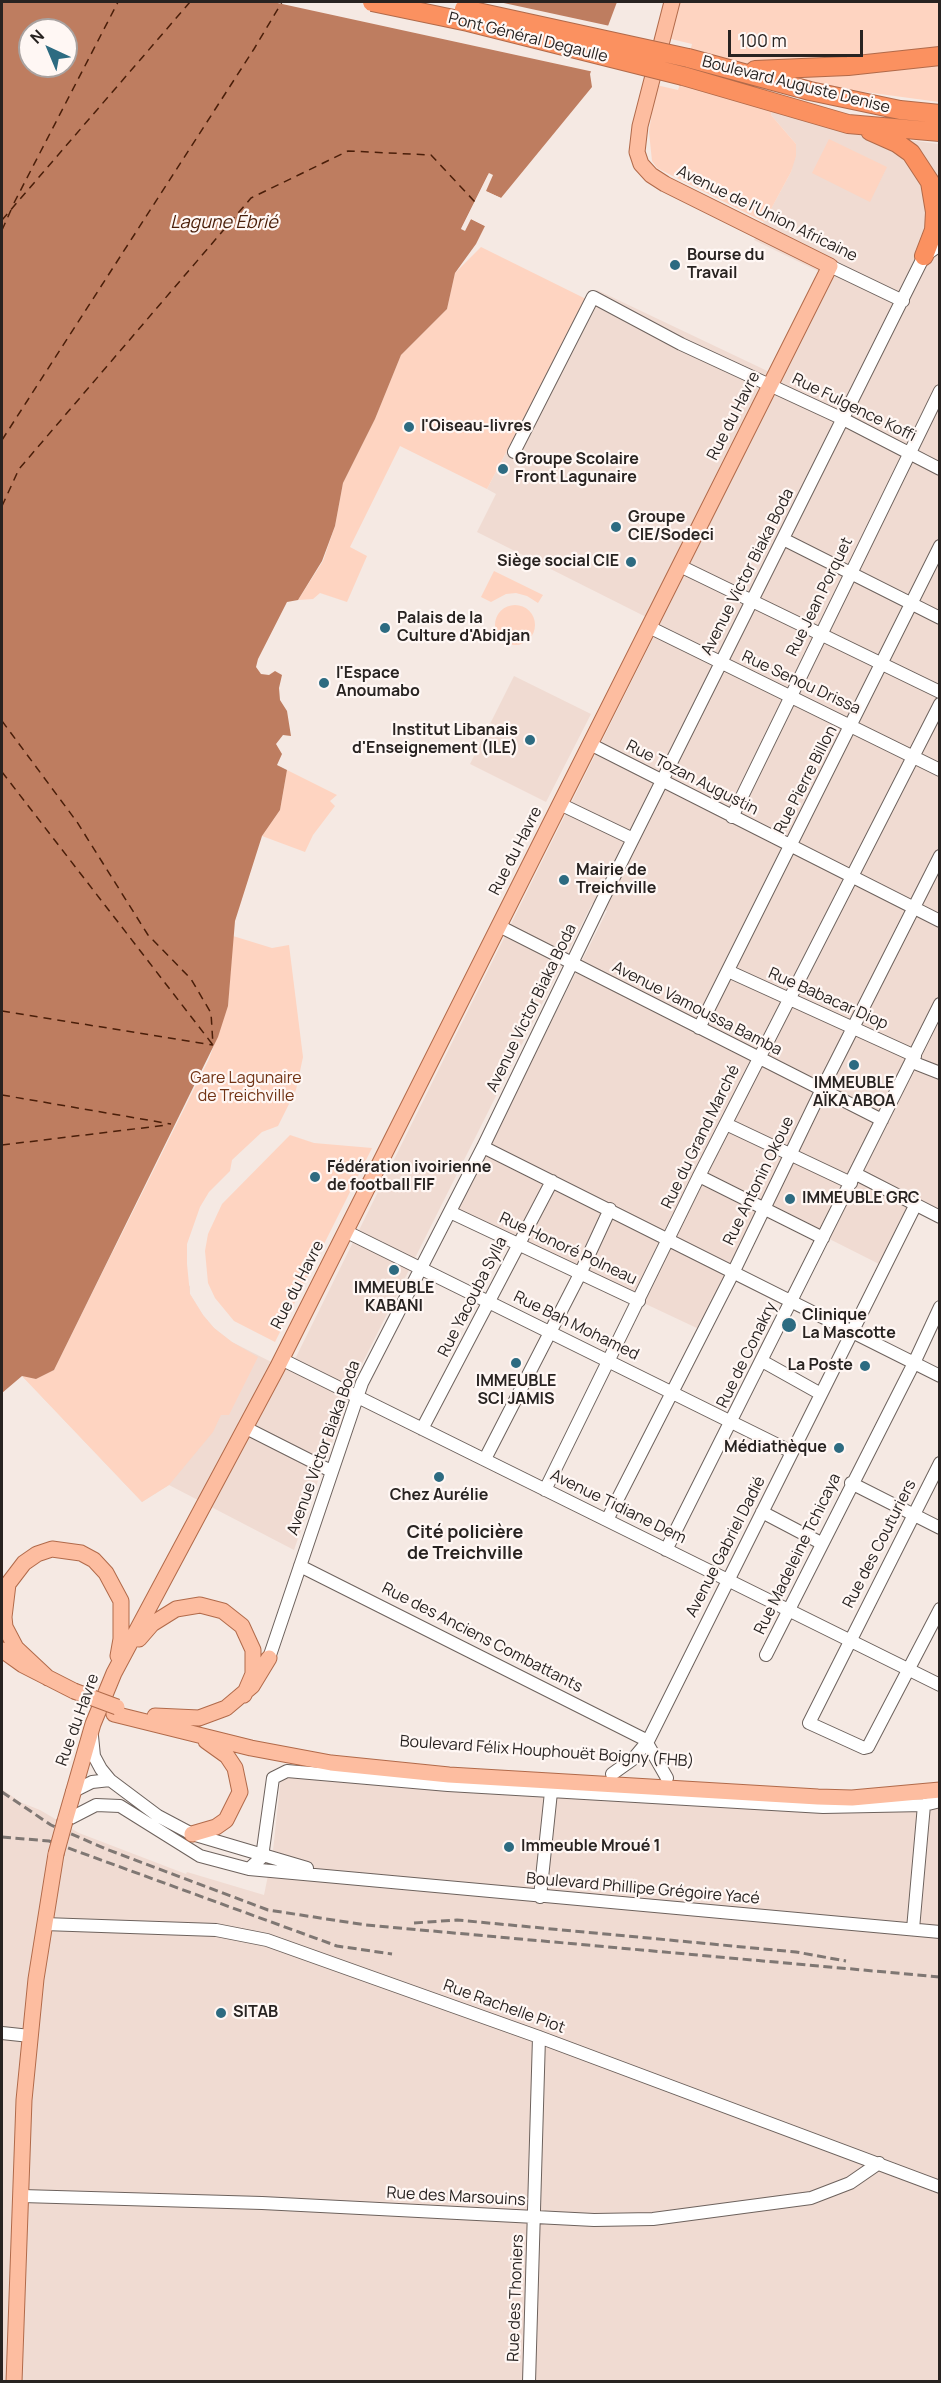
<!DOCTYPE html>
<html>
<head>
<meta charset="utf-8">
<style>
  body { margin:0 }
  #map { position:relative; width:941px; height:2383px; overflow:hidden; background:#f5e9e3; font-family:Manrope,sans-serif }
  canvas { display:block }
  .frame { position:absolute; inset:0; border:3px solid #282321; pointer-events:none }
  .north { position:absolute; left:18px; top:18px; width:60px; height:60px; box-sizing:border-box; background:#fff7f4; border:2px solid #a9a2a0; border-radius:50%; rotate:316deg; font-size:16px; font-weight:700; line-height:24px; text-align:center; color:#282321 }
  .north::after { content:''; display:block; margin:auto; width:21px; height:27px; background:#2d6b81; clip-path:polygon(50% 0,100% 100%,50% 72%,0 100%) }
  .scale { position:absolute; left:728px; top:30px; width:135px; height:27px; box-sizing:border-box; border:3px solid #282321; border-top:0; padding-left:8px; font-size:18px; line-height:21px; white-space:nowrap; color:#282321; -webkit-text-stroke:4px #fff7f4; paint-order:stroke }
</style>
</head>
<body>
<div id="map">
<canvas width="941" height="2383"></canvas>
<div class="frame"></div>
<div class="north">N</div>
<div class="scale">100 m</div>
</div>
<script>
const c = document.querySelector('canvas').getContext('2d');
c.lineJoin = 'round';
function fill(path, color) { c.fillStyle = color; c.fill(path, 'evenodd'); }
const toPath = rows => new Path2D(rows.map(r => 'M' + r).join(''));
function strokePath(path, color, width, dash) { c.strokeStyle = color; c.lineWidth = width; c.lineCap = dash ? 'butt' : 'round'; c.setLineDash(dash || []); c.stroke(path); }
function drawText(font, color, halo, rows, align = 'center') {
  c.font = font + ' Manrope,sans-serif'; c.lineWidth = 4.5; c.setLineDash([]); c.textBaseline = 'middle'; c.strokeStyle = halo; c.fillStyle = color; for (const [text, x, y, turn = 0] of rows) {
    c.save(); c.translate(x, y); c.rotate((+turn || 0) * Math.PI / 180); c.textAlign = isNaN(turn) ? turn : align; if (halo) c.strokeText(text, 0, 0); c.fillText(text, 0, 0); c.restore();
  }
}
const built = toPath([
  [772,111,869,135,939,144,939,1223,913,1211,885,1267,760,1204,701,1330,450,1212,495,1133,607,911,592,904,347,1394,342,1421,329,1449,294,1550,169,1485,142,1502,22,1376,54,1370,113,1251,190,1286,190,1294,203,1315,214,1328,232,1342,285,1369,296,1357,660,624,477,532,496,494,487,489,508,449,516,453,592,306,597,290,780,377,830,277,754,240,791,172,796,144,771,115],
  [514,676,591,714,546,802,470,764],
  [281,1776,823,1811,856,1812,939,1807,939,2381,2,2381,2,1789,20,1802,40,1810,79,1833,186,1874,187,1872,264,1895,273,1851]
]);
const green = toPath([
  [678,2,939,2,939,102,843,89,690,52,692,44,667,38],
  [681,82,772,111,771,115,796,144,796,156,791,172,764,222,657,168,652,161,649,132,656,85,678,90],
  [829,139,887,167,870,202,812,173],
  [481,247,586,299,487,489,400,446,350,547,367,556,347,602,320,593,313,599,298,600,323,561,335,526,343,483,375,419,401,355,447,309,455,273],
  [494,571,543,595,538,603,527,596,516,593,506,594,491,602,481,597],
  '495 625a20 20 0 1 1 40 0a20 20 0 1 1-40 0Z',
  [287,770,337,795,330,801,335,806,313,835,305,852,262,836,280,810],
  [233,936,272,948,289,945,303,1057,296,1090,278,1126,262,1132,232,1160,230,1171,209,1192,200,1207,187,1244,187,1264,190,1294,203,1315,214,1328,232,1342,258,1357,229,1415,221,1415,213,1432,169,1485,142,1502,22,1376,36,1379,54,1370,209,1059,228,1006],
  [290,1135,314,1143,372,1148,275,1342,234,1321,215,1298,208,1283,205,1251,208,1234,222,1204]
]);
const water = toPath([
  [2,2,617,2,590,74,592,87,501,198,485,191,489,173,461,229,471,219,485,226,476,244,455,273,447,309,401,355,375,419,343,483,335,526,322,561,298,600,287,602,258,659,256,667,261,674,269,675,275,671,282,675,279,688,280,700,287,711,291,736,283,735,276,744,282,754,277,765,287,770,280,810,262,836,235,921,228,1006,218,1037,54,1370,36,1379,22,1376,2,1393],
  [30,30,66,30,66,66,30,66]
]);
const pier = toPath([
  [273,2,499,2,610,26,594,72],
  [489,173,493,175,486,191,501,198,499,201,483,192,471,216,486,223,485,226,471,219,465,231,461,229]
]);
const ferry = toPath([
  [14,203,118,2],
  [2,220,190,2],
  [2,230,11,210],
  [2,440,254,49,282,2],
  [2,506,19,469,251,198,348,151,431,155,475,202],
  [2,721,77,822,148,935,191,979,211,1013,213,1045],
  [2,772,213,1045],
  [2,1011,213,1045],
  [2,1095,171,1124],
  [2,1145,167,1125]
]);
const minor = toPath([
  [830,266,903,301],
  [514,452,593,297,681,344,843,419,940,469],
  [783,539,940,618],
  [680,566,940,692],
  [649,627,940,770],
  [590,744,940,921],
  [560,804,633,839],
  [732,817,940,391],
  [499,926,882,1120],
  [728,971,915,1056],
  [699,1028,940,546],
  [912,1062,940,1073],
  [726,1124,851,1183],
  [483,1147,940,1376],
  [856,1174,940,1217],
  [699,1176,823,1238],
  [450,1212,639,1301],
  [345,1231,792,1452],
  [281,1359,940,1685],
  [762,1361,821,1394],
  [246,1428,331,1471],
  [422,1429,552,1181],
  [485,1459,580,1274,610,1209],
  [940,1463,809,1723,864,1748,868,1747,940,1609],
  [851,1483,940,1528],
  [545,1490,699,1176,940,704],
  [762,1512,821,1543],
  [607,1520,733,1273,822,1089,940,856],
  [666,1550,940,1004],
  [300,1566,648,1741],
  [766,1655,914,1363,940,1307],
  [269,1658,362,1383,483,1147,603,899,924,256,940,245],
  [92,1736,94,1756,101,1769,110,1780,158,1816,192,1834,307,1868],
  [647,1743,667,1778],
  [612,1774,633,1759,648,1741,915,1206],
  [72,1792,92,1782,110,1780],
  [65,1821,96,1805,120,1806,200,1856,249,1869,940,1932],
  [249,1869,262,1857,273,1778,287,1771,448,1785,823,1807,924,1805,940,1801],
  [540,1897,551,1792],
  [44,1924,216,1930,267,1940,539,2037,940,2187],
  [913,1929,924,1805],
  [2,2033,30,2036],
  [22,2196,262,2203,594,2220,653,2219,811,2198,850,2183,879,2163],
  [529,2382,539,2037]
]);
const major = toPath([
  [139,1639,152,1624,176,1609,200,1605,223,1611,242,1626,253,1650,253,1674,244,1695],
  [2,1650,23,1665,74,1691],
  [48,1678,16,1648,5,1627,4,1617,8,1584,24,1563,37,1554,52,1549,81,1553,94,1560,106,1573,121,1601,121,1639,118,1656],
  [114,1714,251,1748,331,1763,449,1775,818,1797,852,1798,940,1790],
  [155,1716,199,1718,226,1708,252,1686,269,1658],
  [65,1821,93,1724,114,1673,277,1368,830,266,665,184,651,175,641,164,637,152,640,126,672,2],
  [192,1834,216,1827,226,1820,240,1792,235,1768,227,1756,206,1741],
  [14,2382,24,2100,36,1979,56,1854]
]);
const highway = toPath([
  [688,58,810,91,900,110,940,114],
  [755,70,848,66,940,56],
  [683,76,848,124,940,132],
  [870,131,897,143,911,153,930,182,935,212,934,230,924,256]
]);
const rail = toPath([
  [2,1792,51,1825,106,1849,268,1910,366,1925,940,1977],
  [2,1837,49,1841,337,1946,392,1954],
  [414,1923,457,1920,796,1952,846,1961]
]);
const majorBridge = toPath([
  [74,1691,117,1707],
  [56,1854,65,1821]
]);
const highwayBridge = toPath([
  [372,2,468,22,683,76],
  [464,9,688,58]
]);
const markers = [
  [675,265,6,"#2d6b81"],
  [409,427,6,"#2d6b81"],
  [503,469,6,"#2d6b81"],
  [616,527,6,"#2d6b81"],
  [631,562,6,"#2d6b81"],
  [385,628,6,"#2d6b81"],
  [324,683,6,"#2d6b81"],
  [530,740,6,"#2d6b81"],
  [564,880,6,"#2d6b81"],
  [854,1065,6,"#2d6b81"],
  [315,1177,6,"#2d6b81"],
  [790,1199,6,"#2d6b81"],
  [394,1270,6,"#2d6b81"],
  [789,1325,8,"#2d6b81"],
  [516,1363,6,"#2d6b81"],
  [865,1366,6,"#2d6b81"],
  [839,1448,6,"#2d6b81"],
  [439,1477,6,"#2d6b81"],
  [509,1847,6,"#2d6b81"],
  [221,2013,6,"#2d6b81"]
];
const streetNames = [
  ["Pont Général Degaulle",528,38,14],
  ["Boulevard Auguste Denise",796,85,14],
  ["Avenue de l'Union Africaine",767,214,26],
  ["Rue Fulgence Koffi",854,408,26],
  ["Rue du Havre",734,416,-63],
  ["Avenue Victor Biaka Boda",748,572,-63],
  ["Rue Jean Porquet",820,597,-64],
  ["Rue Senou Drissa",801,683,25],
  ["Rue Tozan Augustin",692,778,27],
  ["Rue Pierre Billon",806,780,-63],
  ["Rue du Havre",516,851,-63],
  ["Rue Babacar Diop",828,999,24],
  ["Avenue Victor Biaka Boda",532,1008,-64],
  ["Avenue Vamoussa Bamba",697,1009,27],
  ["Rue du Grand Marché",701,1137,-64],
  ["Rue Antonin Okoue",759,1181,-64],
  ["Rue Honoré Polneau",568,1249,25],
  ["Rue du Havre",298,1285,-63],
  ["Rue Yacouba Sylla",473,1297,-63],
  ["Rue Bah Mohamed",576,1326,26],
  ["Rue de Conakry",747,1355,-64],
  ["Avenue Victor Biaka Boda",324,1448,-70],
  ["Avenue Tidiane Dem",618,1507,26],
  ["Rue des Couturiers",880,1544,-63],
  ["Avenue Gabriel Dadié",726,1547,-63],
  ["Rue Madeleine Tchicaya",798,1554,-64],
  ["Rue des Anciens Combattants",482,1638,27],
  ["Rue du Havre",78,1720,-70],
  ["Boulevard Félix Houphouët Boigny (FHB)",547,1752,4],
  ["Boulevard Phillipe Grégoire Yacé",643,1889,5],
  ["Rue Rachelle Piot",504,2007,20],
  ["Rue des Marsouins",456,2197,3],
  ["Rue des Thoniers",516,2298,-88]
];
const poiNames = [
  ["Bourse du",687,256],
  ["Travail",687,274],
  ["l'Oiseau-livres",421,427],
  ["Groupe Scolaire",515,460],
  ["Front Lagunaire",515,478],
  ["Groupe",628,518],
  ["CIE/Sodeci",628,536],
  ["Siège social CIE",619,562,"right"],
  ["Palais de la",397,619],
  ["Culture d'Abidjan",397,637],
  ["l'Espace",336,674],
  ["Anoumabo",336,692],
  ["Institut Libanais",518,731,"right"],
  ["d'Enseignement (ILE)",518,749,"right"],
  ["Mairie de",576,871],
  ["Treichville",576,889],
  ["IMMEUBLE",854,1084,"center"],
  ["AÏKA ABOA",854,1102,"center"],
  ["Fédération ivoirienne",327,1168],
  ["de football FIF",327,1186],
  ["IMMEUBLE GRC",802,1199],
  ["IMMEUBLE",394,1289,"center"],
  ["KABANI",394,1307,"center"],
  ["Clinique",802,1316],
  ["La Mascotte",802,1334],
  ["La Poste",853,1366,"right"],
  ["IMMEUBLE",516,1382,"center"],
  ["SCI JAMIS",516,1400,"center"],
  ["Médiathèque",827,1448,"right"],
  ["Chez Aurélie",439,1496,"center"],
  ["Immeuble Mroué 1",521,1847],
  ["SITAB",233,2013]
];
const parkNames = [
  ["Gare Lagunaire",246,1079],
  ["de Treichville",246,1097]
];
const waterNames = [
  ["Lagune Ébrié",224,223]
];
const neighbourhoodNames = [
  ["Cité policière",465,1533],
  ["de Treichville",465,1554]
];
fill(built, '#f0dbd2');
fill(green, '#fed4c1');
fill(water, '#be7d60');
fill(pier, '#f5e9e3');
strokePath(ferry, '#4a1e09', 1.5, [8, 6]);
strokePath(minor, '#6d625d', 14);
strokePath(major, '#b16a4a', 17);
strokePath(highway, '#b16a4a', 20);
strokePath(minor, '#fff', 12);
strokePath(major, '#fdbda0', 15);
strokePath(highway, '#fb9160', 18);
strokePath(rail, '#7f7773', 3, [9, 4.5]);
strokePath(majorBridge, '#b16a4a', 17, []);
strokePath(highwayBridge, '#b16a4a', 20, []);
strokePath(majorBridge, '#fdbda0', 15);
strokePath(highwayBridge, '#fb9160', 18);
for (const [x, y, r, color] of markers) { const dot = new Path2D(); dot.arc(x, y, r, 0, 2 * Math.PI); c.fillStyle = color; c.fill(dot); strokePath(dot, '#fff7f4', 2); }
drawText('16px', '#282321', '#fff7f4', streetNames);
drawText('bold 16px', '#282321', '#fff7f4', poiNames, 'left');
drawText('16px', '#713314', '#fff7f4', parkNames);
drawText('italic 18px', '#4a1e09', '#fff7f4', waterNames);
drawText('bold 18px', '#282321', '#fff7f4', neighbourhoodNames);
</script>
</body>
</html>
